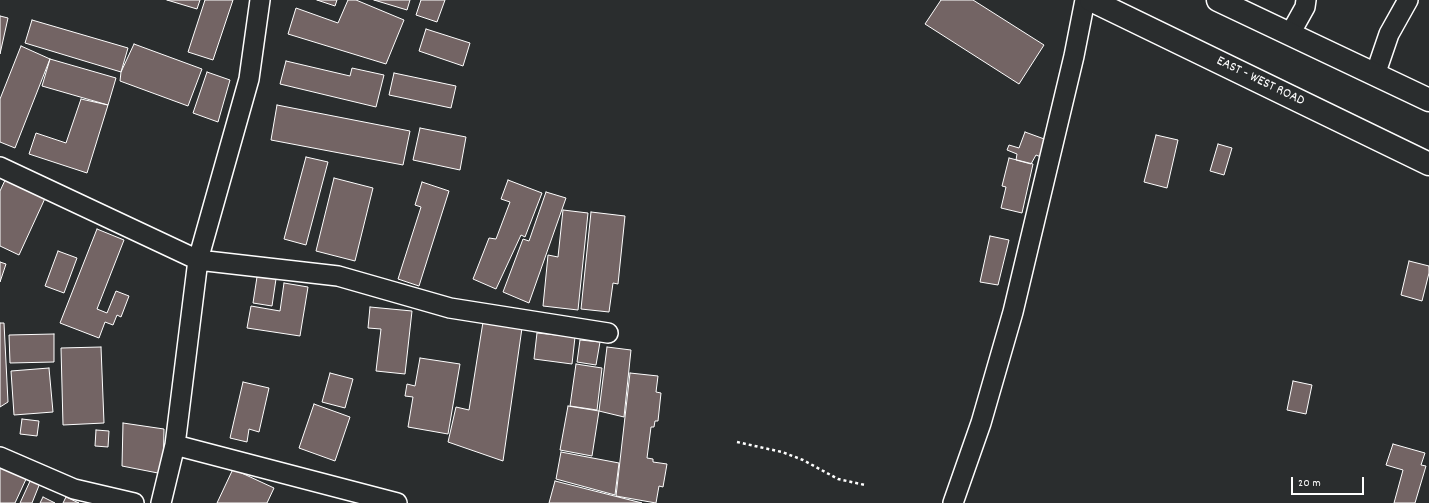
<!DOCTYPE html>
<html>
<head>
<meta charset="utf-8">
<style>
  body { margin:0 }
  #map { position:relative; width:1429px; height:503px; overflow:hidden; background:#2a2d2e; font-family:Dekko,sans-serif }
  canvas { display:block }
  .scale { position:absolute; left:1291px; top:477px; width:73px; height:18px; box-sizing:border-box; border:2px solid #fff; border-top:0; padding-left:5px; font-size:12px; line-height:14px; white-space:nowrap; color:#fff; -webkit-text-stroke:3px #2a2d2e; paint-order:stroke }
</style>
</head>
<body>
<div id="map">
<canvas width="1429" height="503"></canvas>
<div class="scale">20 m</div>
</div>
<script>
const c = document.querySelector('canvas').getContext('2d');
c.lineJoin = 'round';
function fill(path, color) { c.fillStyle = color; c.fill(path, 'evenodd'); }
const toPath = rows => new Path2D(rows.map(r => 'M' + r).join(''));
function strokePath(path, color, width, dash) { c.strokeStyle = color; c.lineWidth = width; c.lineCap = dash ? 'butt' : 'round'; c.setLineDash(dash || []); c.stroke(path); }
function drawText(font, color, halo, rows, align = 'center') {
  c.font = font + ' Dekko,sans-serif'; c.lineWidth = 3; c.setLineDash([]); c.textBaseline = 'middle'; c.strokeStyle = halo; c.fillStyle = color; for (const [text, x, y, turn = 0] of rows) {
    c.save(); c.translate(x, y); c.rotate((+turn || 0) * Math.PI / 180); c.textAlign = isNaN(turn) ? turn : align; if (halo) c.strokeText(text, 0, 0); c.fillText(text, 0, 0); c.restore();
  }
}
const building = toPath([
  [167,0,200,0,197,9,167,0],
  [205,0,233,0,213,60,188,52,205,0],
  [317,0,337,0,335,6,317,0],
  [348,0,356,0,404,20,386,64,288,34,296,8,338,23,348,0],
  [374,0,410,0,407,10,374,0],
  [421,0,445,0,437,22,416,15,421,0],
  [941,0,973,0,1044,45,1019,84,925,24,941,0],
  [0,16,8,18,0,54,0,16],
  [32,20,128,48,121,72,25,43,32,20],
  [426,29,470,43,463,66,419,51,426,29],
  [134,44,202,69,188,106,120,81,121,72,134,44],
  [21,46,50,59,15,148,0,142,0,99,21,46],
  [50,59,116,78,108,105,42,86,50,59],
  [286,61,350,76,352,68,384,75,376,107,280,84,286,61],
  [207,72,230,80,218,122,193,113,207,72],
  [394,73,456,86,451,108,389,95,394,73],
  [81,99,108,105,87,173,29,154,36,133,66,143,81,99],
  [277,105,410,131,403,165,271,140,277,105],
  [420,128,466,137,460,170,413,160,420,128],
  [1025,132,1047,140,1041,157,1036,155,1031,164,1016,160,1017,154,1007,150,1009,145,1019,148,1025,132],
  [1156,135,1178,140,1167,188,1144,182,1156,135],
  [1218,144,1232,148,1224,175,1210,171,1218,144],
  [306,157,328,162,306,245,284,239,306,157],
  [1009,158,1033,164,1022,213,1001,208,1006,187,1002,186,1009,158],
  [7,176,47,194,19,255,0,246,0,191,7,176],
  [334,178,373,188,355,261,316,251,334,178],
  [508,180,542,193,525,237,521,235,496,289,473,279,489,238,496,239,510,202,501,199,508,180],
  [422,182,449,191,419,286,398,279,421,207,415,205,422,182],
  [546,192,566,198,529,303,503,292,523,239,529,241,546,192],
  [563,210,588,213,578,310,543,306,548,255,558,257,563,210],
  [591,212,625,216,618,284,613,283,609,312,581,309,591,212],
  [97,229,124,240,97,309,107,313,116,291,129,296,121,317,117,315,113,325,105,322,99,338,60,323,97,229],
  [990,236,1009,240,998,285,980,282,990,236],
  [58,251,77,258,64,293,45,286,58,251],
  [1409,261,1429,266,1429,273,1422,301,1401,295,1409,261],
  [0,262,6,264,0,282,0,262],
  [257,277,276,279,272,306,253,303,257,277],
  [284,283,308,287,300,336,247,328,251,306,280,311,284,283],
  [370,307,412,311,405,374,376,371,381,329,368,328,370,307],
  [483,322,522,328,503,461,448,442,456,407,469,410,483,322],
  [0,323,4,323,8,402,0,407,0,323],
  [537,333,575,337,572,364,534,359,537,333],
  [54,334,54,362,10,363,9,335,54,334],
  [580,340,600,342,596,365,577,362,580,340],
  [101,347,104,423,63,425,61,348,101,347],
  [607,347,631,350,624,417,599,411,607,347],
  [420,358,460,364,448,434,408,427,413,397,405,396,407,384,415,386,420,358],
  [576,364,602,368,597,410,570,406,576,364],
  [49,368,53,412,14,415,11,371,49,368],
  [330,373,353,379,345,408,322,402,330,373],
  [630,373,658,376,656,392,661,393,658,421,655,421,654,427,651,427,647,458,653,459,653,462,667,464,663,487,659,486,656,503,616,496,630,373],
  [1293,381,1312,385,1306,414,1287,410,1293,381],
  [243,382,269,388,259,432,249,429,247,442,230,438,243,382],
  [314,404,350,417,335,461,299,448,314,404],
  [568,406,599,411,592,456,560,450,568,406],
  [22,419,39,421,37,436,20,434,22,419],
  [123,423,164,429,163,474,122,466,123,423],
  [96,430,109,431,108,447,95,446,96,430],
  [1393,444,1425,453,1421,465,1426,466,1415,503,1394,503,1403,470,1386,465,1393,444],
  [561,452,619,463,615,495,556,479,561,452],
  [0,466,27,477,15,503,0,503,0,466],
  [233,469,274,488,267,503,217,503,233,469],
  [31,479,40,483,32,503,20,503,31,479],
  [555,481,642,503,549,503,555,481],
  [43,497,55,503,40,503,43,497],
  [66,497,79,503,63,503,66,497]
]);
const path = toPath([
  [737,442,782,452,803,460,838,479,865,485]
]);
const street = toPath([
  [1290,34,1305,7,1306,0],
  [1375,75,1389,34,1408,0],
  [0,167,198,260,338,276,450,308,608,333],
  [175,445,397,503],
  [0,457,74,489,134,503],
  [161,503,175,445,198,260,249,79,260,0],
  [953,503,981,423,1013,312,1074,56,1085,0]
]);
const primary = toPath([
  [1091,0,1429,164],
  [1218,0,1429,100]
]);
const streetNames = [
  ["EAST - WEST ROAD",1260,82,26]
];
fill(building, '#736464');
strokePath(building, '#fff', 1);
strokePath(street, '#fff', 22);
strokePath(primary, '#fff', 25);
strokePath(path, '#fff', 2.5, [3, 3]);
strokePath(street, '#2a2d2e', 19);
strokePath(primary, '#2a2d2e', 22);
drawText('14px', '#fff', '#2a2d2e', streetNames);
</script>
</body>
</html>
